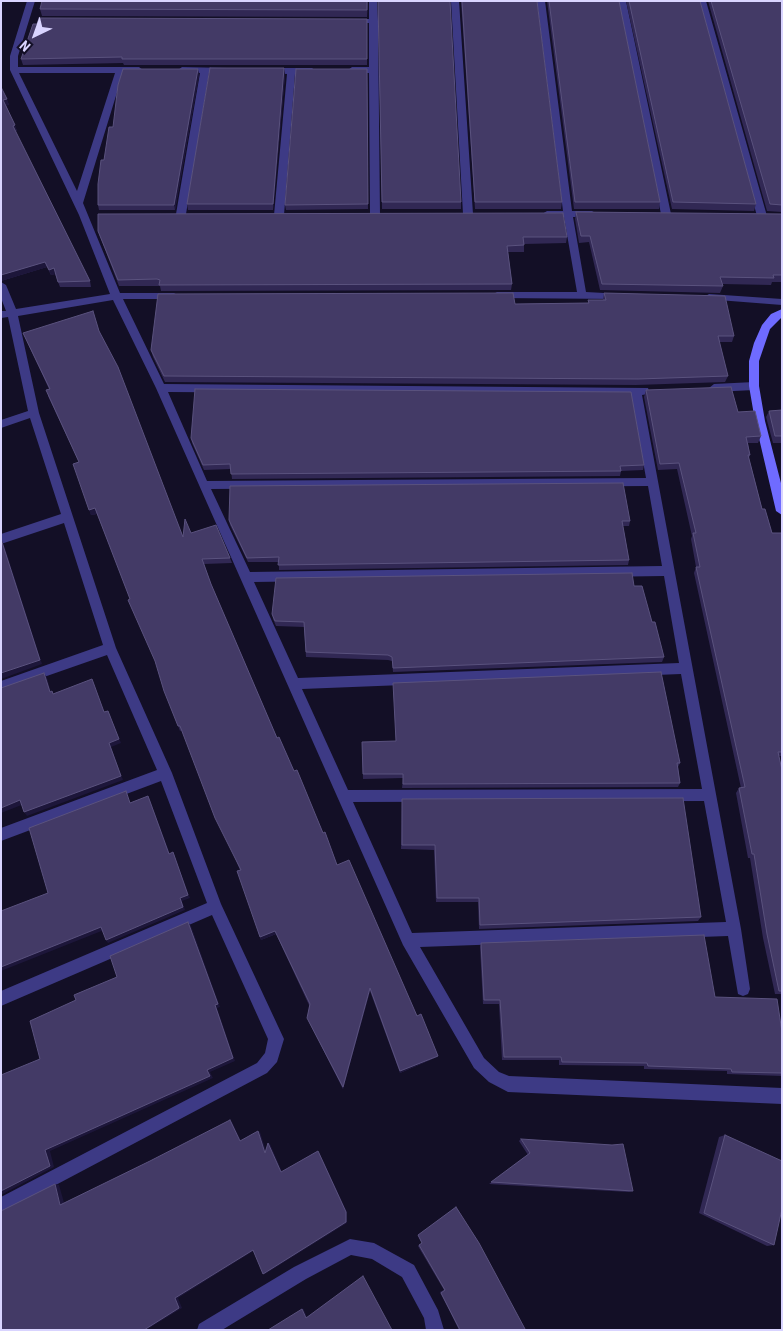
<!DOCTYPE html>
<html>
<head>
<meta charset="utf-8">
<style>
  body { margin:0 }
  #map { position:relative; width:783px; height:1331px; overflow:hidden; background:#130f26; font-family:"Roboto Condensed",sans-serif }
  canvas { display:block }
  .frame { position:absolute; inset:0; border:2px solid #d9d4ff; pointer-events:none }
  .north { position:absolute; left:10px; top:10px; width:50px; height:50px; -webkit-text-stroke:4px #130f26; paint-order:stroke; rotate:222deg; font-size:14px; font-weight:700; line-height:20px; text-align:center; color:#d9d4ff }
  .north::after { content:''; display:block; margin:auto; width:18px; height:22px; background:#d9d4ff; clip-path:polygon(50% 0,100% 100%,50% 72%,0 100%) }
</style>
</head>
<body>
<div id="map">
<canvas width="783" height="1331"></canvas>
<div class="frame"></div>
<div class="north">N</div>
</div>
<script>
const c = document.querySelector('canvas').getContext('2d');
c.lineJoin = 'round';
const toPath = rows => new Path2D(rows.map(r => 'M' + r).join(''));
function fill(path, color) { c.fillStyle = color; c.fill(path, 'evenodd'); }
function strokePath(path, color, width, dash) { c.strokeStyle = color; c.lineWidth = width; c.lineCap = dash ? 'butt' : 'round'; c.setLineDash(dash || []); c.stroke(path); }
const street = toPath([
  [27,1,35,1,18,56,18,67,139,67,143,70,139,73,123,73,83,203,120,293,174,293,179,296,174,299,123,299,164,384,648,388,649,391,648,394,642,395,741,929,750,989,748,994,743,996,738,994,728,936,420,947,484,1058,499,1072,509,1076,782,1088,782,1104,508,1092,489,1082,474,1068,403,945,156,388,113,300,18,316,39,413,116,648,172,773,221,904,284,1039,277,1062,267,1073,1,1214,1,1197,257,1063,265,1053,268,1039,212,915,1,1006,1,991,207,903,161,781,1,841,1,828,157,770,107,655,1,692,1,681,103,645,64,523,1,544,1,534,61,514,30,418,1,428,1,420,28,411,8,317,1,318,1,311,6,311,1,298,1,282,6,285,16,309,110,294,79,215,10,70,10,56,27,1],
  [19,73,115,73,77,191,19,73],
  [168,392,631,395,646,478,207,481,168,392],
  [648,486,662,566,250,572,211,489,648,486],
  [664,576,679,663,298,678,254,582,664,576],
  [681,674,702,789,348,790,302,689,681,674],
  [704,801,726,922,412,933,353,802,704,801],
  [369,1,377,1,378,21,380,215,375,218,370,215,369,73,352,73,348,70,352,67,369,67,369,23,352,23,348,21,352,19,369,19,369,1],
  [451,1,459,1,473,214,468,217,463,214,451,1],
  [537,1,545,1,572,211,592,211,597,214,592,217,573,217,586,292,623,294,624,296,619,299,497,298,492,295,497,292,577,292,564,217,547,217,542,214,547,211,563,211,537,1],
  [618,1,626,1,671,214,666,217,661,214,618,1],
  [698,1,706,1,767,216,765,218,759,218,757,216,698,1],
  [182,67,227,68,231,71,227,74,209,73,186,214,181,217,176,214,200,73,179,72,178,70,182,67],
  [269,68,312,68,316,71,312,74,295,74,284,215,279,218,274,215,287,74,266,73,266,69,269,68],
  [709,294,782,299,782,305,705,299,704,297,709,294],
  [754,382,759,386,754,390,714,392,709,388,714,384,754,382],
  [350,1239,374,1243,414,1265,438,1310,444,1330,426,1330,424,1318,402,1277,372,1259,351,1255,306,1279,222,1330,197,1330,199,1324,294,1267,350,1239]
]);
const secondary = toPath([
  [782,309,782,317,770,329,759,361,759,386,765,421,782,487,782,515,776,511,755,421,749,386,749,361,754,343,762,325,771,314,782,309]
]);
const wall = toPath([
  [368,1,367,17,42,16,40,9],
  [378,1,461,202,461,209,382,209],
  [461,1,537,1,562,202,561,209,475,209],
  [547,1,619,1,660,202,659,209,574,209],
  [626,1,700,1,756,204,754,211,672,209],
  [708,1,782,1,782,212,767,211],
  [367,19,367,65,124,65,123,63,23,65,21,59],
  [284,68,285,75,273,210,188,210,187,204],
  [198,69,199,75,175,210,99,210,98,205,104,160,113,127],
  [367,69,368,209,286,210,285,205],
  [1,87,9,105,6,105,17,131,15,131,90,281,91,287,60,287,55,274,51,275,47,267,1,281],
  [576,212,782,214,782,282,772,282,771,285,722,284,723,286,720,293,600,290,589,242,579,243,575,219],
  [98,231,567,237,566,243,524,244,524,252,508,252,512,284,511,290,161,291,160,286,119,286],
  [604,293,734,336,732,342,719,342,728,376,725,382,636,385,165,382,153,357,151,350,515,304,588,303,588,300,603,300],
  [99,332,183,537,191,533,230,558,232,563,204,564,211,584,277,738,337,865,417,1016,438,1056,437,1057,400,1073,370,991,343,1089,308,1020,309,1005,276,934,261,940,240,870,182,730,180,731,156,663,97,514,91,515,79,462,48,396,49,389,23,333],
  [646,390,738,412,761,436,758,443,748,443,750,455,749,458,762,509,772,533,782,533,782,756,779,756,782,770,782,994,775,994,763,938,750,858,748,858,736,793,739,788,741,788,694,573,696,567,691,539,692,536,677,469,658,470,644,397],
  [782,410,782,443,773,443,766,417,769,411],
  [191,438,644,465,643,470,621,471,620,476,232,479,231,469,204,470,192,443],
  [229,520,630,521,629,526,623,526,629,560,628,565,279,570,279,562,248,562,230,525],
  [634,586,652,622,664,657,662,662,393,672,392,661,388,660,306,657,304,627,276,626,273,619,272,614],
  [362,742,680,763,678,767,680,783,678,787,402,788,403,778,363,779],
  [402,799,701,917,698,921,479,929,478,902,436,902,434,850,401,849],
  [481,943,715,997,782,1032,782,1076,727,1074,727,1071,644,1069,644,1066,559,1065,559,1060,502,1060,499,1004,483,1004,480,947],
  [725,1135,774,1245,767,1246,699,1213,719,1137],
  [521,1139,633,1191,629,1192,489,1184,528,1155,519,1141],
  [456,1207,525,1330,459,1330,440,1292,444,1290,418,1246,422,1243,418,1236]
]);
const shadedWall = toPath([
  [284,68,285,75,273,210,273,204],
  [198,69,199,75,175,210,174,205],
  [7,99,9,105,5,106,3,100],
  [15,125,17,131,15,132,13,126],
  [45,262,47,267,1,281,1,275],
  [54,268,56,274,51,275,49,270],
  [95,508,97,514,91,515,89,510],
  [1,539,4,545,42,664,1,679],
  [44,673,47,678,52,696,50,692],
  [108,711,121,743,111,747,123,780,27,816,24,812,109,743],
  [148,796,150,800,171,857,169,854],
  [20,800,24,804,1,813,1,808],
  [173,852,190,898,182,901,185,910,108,943,106,940,180,898],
  [188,922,191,926,220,1007,217,1008,235,1061,210,1072,213,1078,50,1151,54,1167,1,1195,1,1191,45,1150,207,1070,215,1005],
  [101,927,104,930,1,971,1,967],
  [275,931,276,934,261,940,260,937],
  [370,988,370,991,343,1089,343,1087],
  [438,1056,437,1057,400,1073,400,1071],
  [230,1120,232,1122,242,1143,240,1141],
  [258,1131,260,1132,267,1154,265,1153],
  [268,1143,270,1144,283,1174,281,1172],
  [319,1152,347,1212,347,1223,265,1274,263,1274],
  [55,1184,59,1185,65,1206,60,1205],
  [253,1250,255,1250,178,1298,182,1308,146,1330,144,1330,175,1298],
  [303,1308,307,1317,306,1318,302,1309]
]);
const building = toPath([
  [42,1,367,1,367,10,40,9,42,1],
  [378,1,450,1,461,202,382,202,378,1],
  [462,1,537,1,562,202,475,202,462,1],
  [549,1,619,1,660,202,575,202,549,1],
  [629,1,700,1,756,204,673,202,629,1],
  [711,1,782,1,782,205,770,204,711,1],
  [39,18,367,19,367,59,122,59,122,57,21,59,33,24,37,24,39,18],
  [210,68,284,68,273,204,187,204,210,68],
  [123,69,198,69,174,205,98,205,98,184,101,160,104,160,109,127,113,127,118,85,123,69],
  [296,69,367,69,368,204,285,205,296,69],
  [1,87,7,99,3,100,15,125,13,126,90,281,58,282,54,268,49,270,45,262,1,275,1,87],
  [576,212,782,214,782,275,773,275,774,278,720,277,723,286,602,284,590,236,581,236,576,212],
  [563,213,567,237,523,237,524,245,507,246,512,284,159,285,160,280,157,279,118,280,98,231,98,214,563,213],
  [513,293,515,304,589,303,588,300,606,300,604,293,725,296,734,336,718,336,728,376,638,379,164,376,151,350,158,294,513,293],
  [93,311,99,331,118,367,183,537,185,519,191,533,216,525,230,558,202,559,211,584,277,738,279,737,294,771,297,770,323,833,325,832,337,865,349,860,417,1016,421,1014,438,1056,400,1071,370,988,343,1087,307,1018,310,1004,275,931,260,937,237,871,241,870,215,818,180,726,178,726,164,691,155,661,128,600,130,599,95,508,89,510,73,464,79,462,46,390,50,389,23,333,93,311],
  [731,387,738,412,755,411,761,436,746,437,750,455,748,455,762,509,765,509,772,533,782,533,782,752,778,752,782,770,782,991,779,991,767,934,754,854,752,854,739,788,745,787,696,567,700,567,693,533,696,533,679,463,660,464,646,390,731,387],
  [195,389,631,392,644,465,620,466,621,471,231,474,230,464,203,465,191,438,195,389],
  [782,410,782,436,775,436,769,411,782,410],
  [623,483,630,521,622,521,629,560,278,565,279,557,247,558,229,520,230,486,623,483],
  [1,539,40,660,1,673,1,539],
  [632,573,634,586,642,586,652,622,655,622,664,657,393,668,392,657,388,655,306,652,304,622,275,621,272,614,276,578,632,573],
  [661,672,680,763,677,763,680,783,403,784,403,774,363,774,362,742,396,741,393,683,661,672],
  [44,673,50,692,52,691,53,694,92,679,104,712,108,711,119,739,109,743,121,776,24,812,20,800,1,808,1,688,44,673],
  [126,791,130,803,148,796,169,854,173,852,188,895,180,898,183,907,106,940,101,927,1,967,1,911,48,893,29,828,126,791],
  [683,798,701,917,480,925,479,898,437,898,435,845,402,845,402,799,683,798],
  [188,922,218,1004,215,1005,233,1058,207,1070,210,1076,45,1150,50,1166,1,1191,1,1075,40,1059,30,1021,76,1000,74,995,117,977,110,956,188,922],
  [704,935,715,997,777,999,782,1032,782,1073,732,1072,731,1069,648,1066,647,1063,562,1062,561,1057,504,1057,500,1000,484,1000,481,943,704,935],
  [230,1120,240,1141,258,1131,265,1153,268,1143,281,1172,318,1151,346,1212,346,1222,263,1274,253,1250,175,1298,179,1308,144,1330,1,1330,1,1211,55,1184,60,1205,150,1161,230,1120],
  [725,1135,782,1161,782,1209,774,1245,704,1213,725,1135],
  [521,1139,612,1145,623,1144,633,1191,491,1182,530,1153,521,1139],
  [456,1207,479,1243,525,1329,525,1330,460,1330,441,1293,445,1290,419,1245,422,1243,418,1235,456,1207],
  [363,1276,392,1330,268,1330,302,1309,306,1318,363,1276]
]);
fill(street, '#3d3a85');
fill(secondary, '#6f6bff');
fill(wall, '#312854');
fill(shadedWall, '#1d163a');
fill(building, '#433a66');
strokePath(building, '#5a527e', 1);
</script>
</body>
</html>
